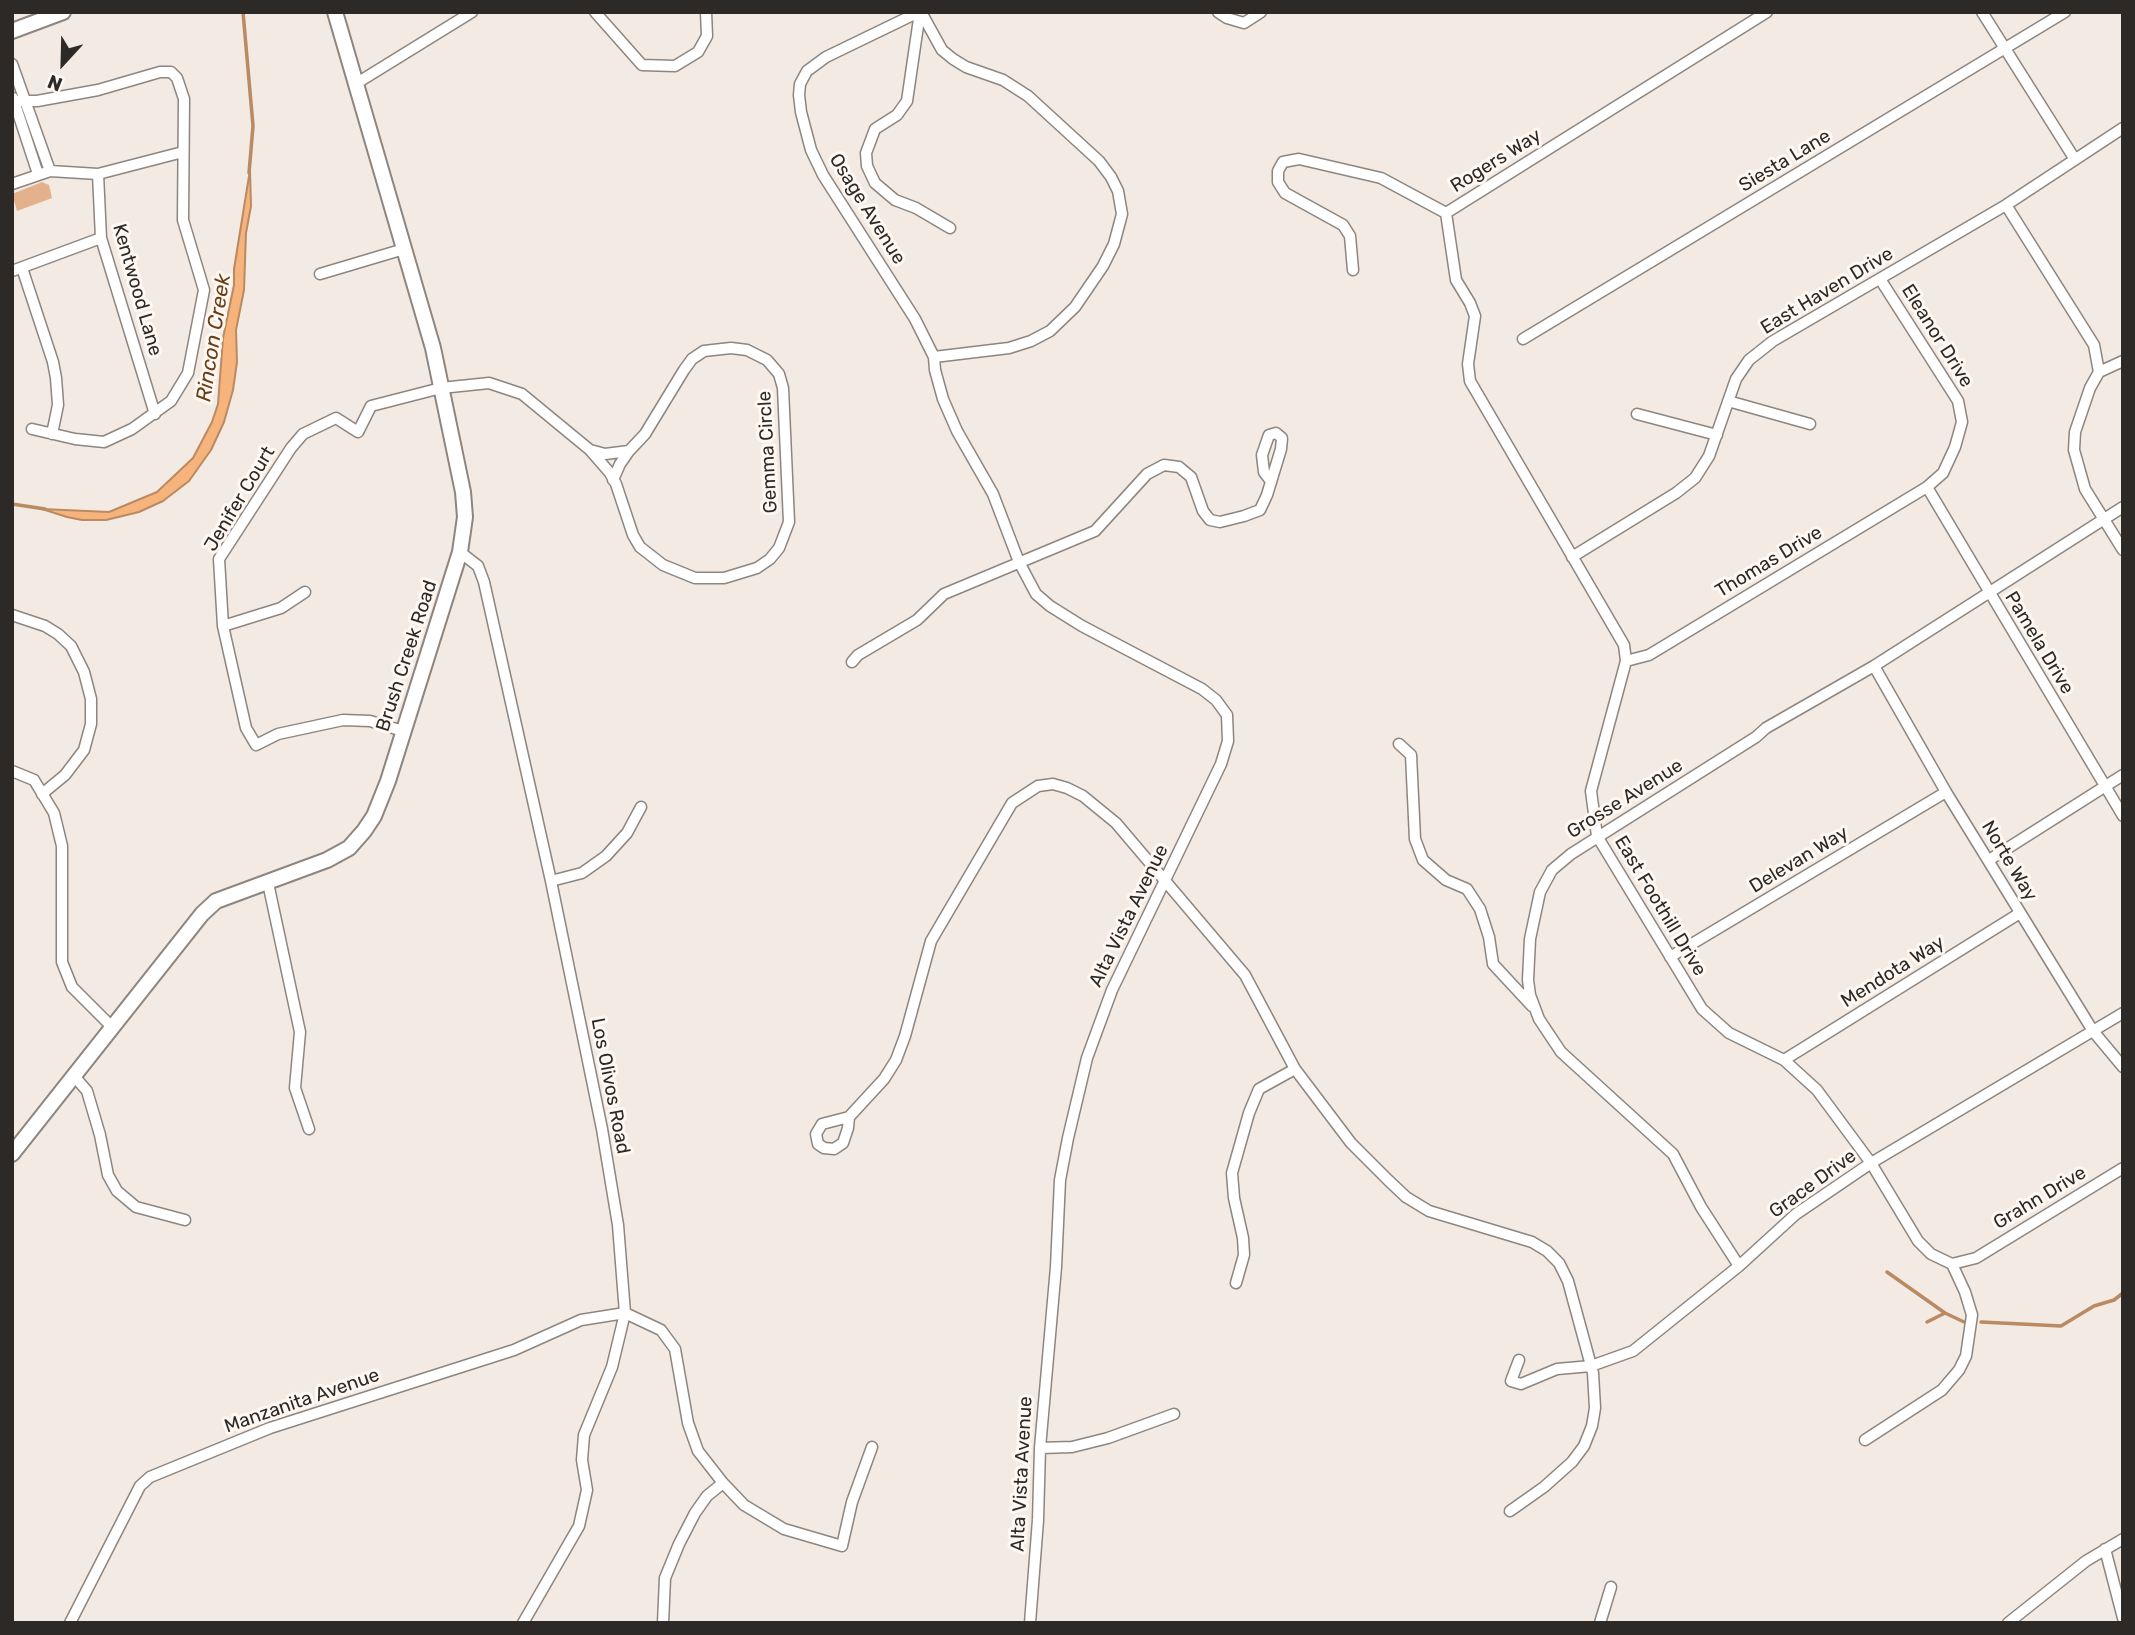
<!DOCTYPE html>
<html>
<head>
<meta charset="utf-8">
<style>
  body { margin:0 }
  #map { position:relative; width:2135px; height:1635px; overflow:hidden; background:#f3eae3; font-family:Rubik,sans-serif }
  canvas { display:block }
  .frame { position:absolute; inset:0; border:14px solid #2c2926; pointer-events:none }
  .north { position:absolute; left:28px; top:28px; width:70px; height:70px; -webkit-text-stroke:5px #fff8f2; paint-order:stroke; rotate:202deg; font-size:19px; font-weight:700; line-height:28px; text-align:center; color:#2c2926 }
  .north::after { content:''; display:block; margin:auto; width:24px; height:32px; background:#2c2926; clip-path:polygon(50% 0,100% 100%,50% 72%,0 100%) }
</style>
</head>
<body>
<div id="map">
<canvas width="2135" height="1635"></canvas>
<div class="frame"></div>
<div class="north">N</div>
</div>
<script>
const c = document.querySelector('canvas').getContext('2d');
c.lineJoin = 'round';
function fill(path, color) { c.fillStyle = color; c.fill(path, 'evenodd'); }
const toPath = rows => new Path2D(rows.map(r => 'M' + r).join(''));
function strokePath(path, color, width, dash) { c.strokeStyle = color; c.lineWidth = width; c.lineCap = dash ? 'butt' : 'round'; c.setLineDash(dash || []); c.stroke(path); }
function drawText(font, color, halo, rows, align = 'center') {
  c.font = font + ' Rubik,sans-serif'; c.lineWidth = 6; c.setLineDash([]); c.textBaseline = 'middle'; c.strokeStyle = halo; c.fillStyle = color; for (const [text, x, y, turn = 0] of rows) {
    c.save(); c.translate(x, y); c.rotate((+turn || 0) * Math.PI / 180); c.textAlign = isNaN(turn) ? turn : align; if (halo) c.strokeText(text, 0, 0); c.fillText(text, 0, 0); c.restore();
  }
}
const green = toPath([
  [42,182,49,185,52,198,17,211,12,194]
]);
const water = toPath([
  [250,170,251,206,246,233,244,290,236,330,237,362,233,390,224,422,211,450,189,481,163,501,139,512,106,520,82,520,67,517,42,509,109,512,157,492,193,458,212,422,218,404,223,338,234,285,234,269,250,170]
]);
const stream = toPath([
  [243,12,253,126,249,173],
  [12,504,45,509],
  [1887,1272,1945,1313],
  [1927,1322,1945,1313,1964,1322],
  [1981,1322,2061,1326,2094,1306,2114,1300,2123,1293]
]);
const street = toPath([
  [595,12,642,65,675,66,698,52,707,36,706,12],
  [919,12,826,57,807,71,800,84,799,95,801,112,811,150,823,175,915,319,934,357,935,370,943,399,957,431,993,494,1019,562,1036,594,1050,606,1082,626,1202,689,1216,700,1227,715,1228,741,1221,764,1112,990,1087,1058,1068,1138,1060,1180,1056,1267,1040,1448,1038,1520,1030,1623],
  [920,12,907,101,897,115,875,129,866,153,867,166,875,183,895,200,916,208,950,228],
  [921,12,942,50,953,59,966,67,1003,80,1028,96,1099,161,1111,177,1118,191,1122,214,1114,244,1103,266,1075,307,1050,331,1031,341,1009,348,934,357],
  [1218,12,1227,18,1244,23,1261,12],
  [1982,12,2074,158],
  [12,64,50,171],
  [357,83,472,12],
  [13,98,38,174],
  [12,101,37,101,98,90,160,72,171,72,177,78,184,99,183,220,204,290,188,373,171,401,132,429,104,442,75,439,32,429],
  [98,174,101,238,155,414],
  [12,184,50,171,98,174,183,152],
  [2006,205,2094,345,2099,372],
  [1446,213,1456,280,1470,303,1475,316,1468,364,1470,381,1624,645,1626,661,1591,791,1597,836,1702,1009,1729,1033,1784,1060,1817,1090,1871,1163,1918,1241,1931,1254,1952,1264,1976,1258,2123,1168],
  [1446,213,1767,12],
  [22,268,53,362,56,378,58,405,52,434],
  [1353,270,1350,236,1343,225,1285,193,1278,182,1278,171,1283,162,1299,159,1381,178,1446,213],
  [12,271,101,238],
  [320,274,404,249],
  [1523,339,2065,12],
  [2099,372,2090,388,2075,432,2074,450,2085,489,2123,550],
  [2099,372,2123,361],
  [1728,401,1810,424],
  [1637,414,1717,435],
  [613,480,620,464,629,451],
  [1927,487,2123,816],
  [460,552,478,566,484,582,551,881,602,1129,618,1225,625,1313,612,1367,584,1435,582,1460,587,1490,579,1526,523,1623],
  [1572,557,1676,493,1695,478,1709,456,1736,379,1749,360,1773,341,2006,205,2123,128],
  [12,615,45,626,58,634,71,646,84,672,91,699,91,724,84,750,65,775,42,794],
  [223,626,281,608,305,592],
  [1626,661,1649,655,1927,487,1943,473,1955,447,1962,422,1958,401,1880,279],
  [852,662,858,655,917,620,944,594,1095,531,1147,474,1164,465,1179,467,1191,477,1203,511,1210,520,1220,522,1244,516,1260,510,1267,495,1281,449,1282,438,1276,433,1269,435,1262,455,1264,472,1270,480],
  [1874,666,1946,792,2093,1031,2123,1067],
  [403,731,370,721,343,720,278,734,256,745,246,728,223,626,219,559,291,448,303,434,336,418,358,432,371,406,441,388,489,383,522,394,590,450,610,473,616,484,633,535,640,547,663,565,695,578,724,578,757,568,770,559,779,548,789,522,783,388,779,374,767,360,747,350,731,348,704,351,692,359,684,370,645,434,629,451,605,454,590,450],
  [1399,744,1411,755,1415,839,1423,860,1446,880,1467,889,1480,909,1489,937,1493,964,1532,1006],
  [12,771,34,780,54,813,62,846,62,962,72,987,113,1028],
  [1989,860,2123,775],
  [551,881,582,873,606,856,627,833,641,807],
  [268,883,300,1032,295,1088,309,1129],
  [1670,957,1946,792],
  [1784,1060,2020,913],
  [75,1077,87,1091,100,1135,108,1175,117,1191,136,1207,185,1220],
  [849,1117,822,1124,816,1134,818,1144,824,1148,834,1149,843,1143,848,1128,849,1117,884,1079,896,1060,905,1036,931,941,1012,803,1038,786,1053,784,1067,788,1083,796,1116,823,1245,975,1295,1069,1351,1143,1388,1180,1406,1197,1429,1211,1532,1242,1547,1251,1559,1263,1568,1281,1593,1373,1595,1408,1592,1426,1584,1446,1572,1462,1544,1487,1510,1511],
  [1739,1266,1701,1207,1673,1154,1561,1052,1539,1019,1530,995,1528,980,1530,939,1540,892,1552,870,1571,854,1756,737,1766,728,1874,666,2123,507],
  [1236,1283,1244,1255,1243,1238,1234,1198,1232,1173,1249,1113,1259,1089,1295,1069],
  [1519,1360,1511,1381,1521,1384,1557,1369,1591,1366,1633,1351,1739,1266,1796,1214,1871,1163,2123,1013],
  [1865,1440,1942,1390,1959,1370,1966,1356,1972,1315,1965,1292,1952,1264],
  [1040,1448,1072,1447,1108,1438,1174,1414],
  [2105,1549,2123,1618],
  [70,1623,140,1486,150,1477,270,1428,514,1350,581,1320,625,1313,661,1330,675,1349,688,1423,698,1451,723,1483,744,1505,784,1529,842,1546,852,1502,872,1447],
  [663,1623,665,1578,679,1544,695,1513,707,1496,723,1483],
  [1600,1623,1611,1587],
  [2008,1623,2086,1561,2123,1539]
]);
const secondary = toPath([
  [12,1154,202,914,216,901,327,860,349,848,364,831,374,816,388,781,460,552,465,517,463,492,433,348,335,12]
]);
const primary = toPath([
  [12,31,63,12]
]);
const streetNames = [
  ["Rogers Way",1496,161,-32],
  ["Siesta Lane",1785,161,-31],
  ["Osage Avenue",867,209,58],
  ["Kentwood Lane",137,290,74],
  ["East Haven Drive",1827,291,-31],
  ["Eleanor Drive",1937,336,58],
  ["Gemma Circle",768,452,-93],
  ["Jenifer Court",240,499,-59],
  ["Thomas Drive",1769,562,-31],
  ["Pamela Drive",2039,643,59],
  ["Brush Creek Road",407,656,-72],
  ["Grosse Avenue",1625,799,-32],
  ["Delevan Way",1799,860,-31],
  ["Norte Way",2009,861,59],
  ["East Foothill Drive",1660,906,59],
  ["Alta Vista Avenue",1129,916,-64],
  ["Mendota Way",1893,972,-32],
  ["Los Olivos Road",610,1086,79],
  ["Grace Drive",1813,1184,-36],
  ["Grahn Drive",2040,1198,-31],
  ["Manzanita Avenue",302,1401,-19],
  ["Alta Vista Avenue",1022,1474,-87]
];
const waterNames = [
  ["Rincon Creek",214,338,-81]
];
fill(green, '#e3b28c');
fill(water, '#f7b37c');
strokePath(water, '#ba8a62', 2);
strokePath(stream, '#ba8a62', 3.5);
strokePath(street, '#8d857f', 13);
strokePath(secondary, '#8d857f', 18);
strokePath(primary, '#8d857f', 18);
strokePath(street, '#fff', 10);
strokePath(secondary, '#fff', 14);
strokePath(primary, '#fff', 14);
drawText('19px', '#2c2926', '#fff8f2', streetNames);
drawText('italic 21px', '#6a3e16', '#fff8f2', waterNames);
</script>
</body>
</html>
